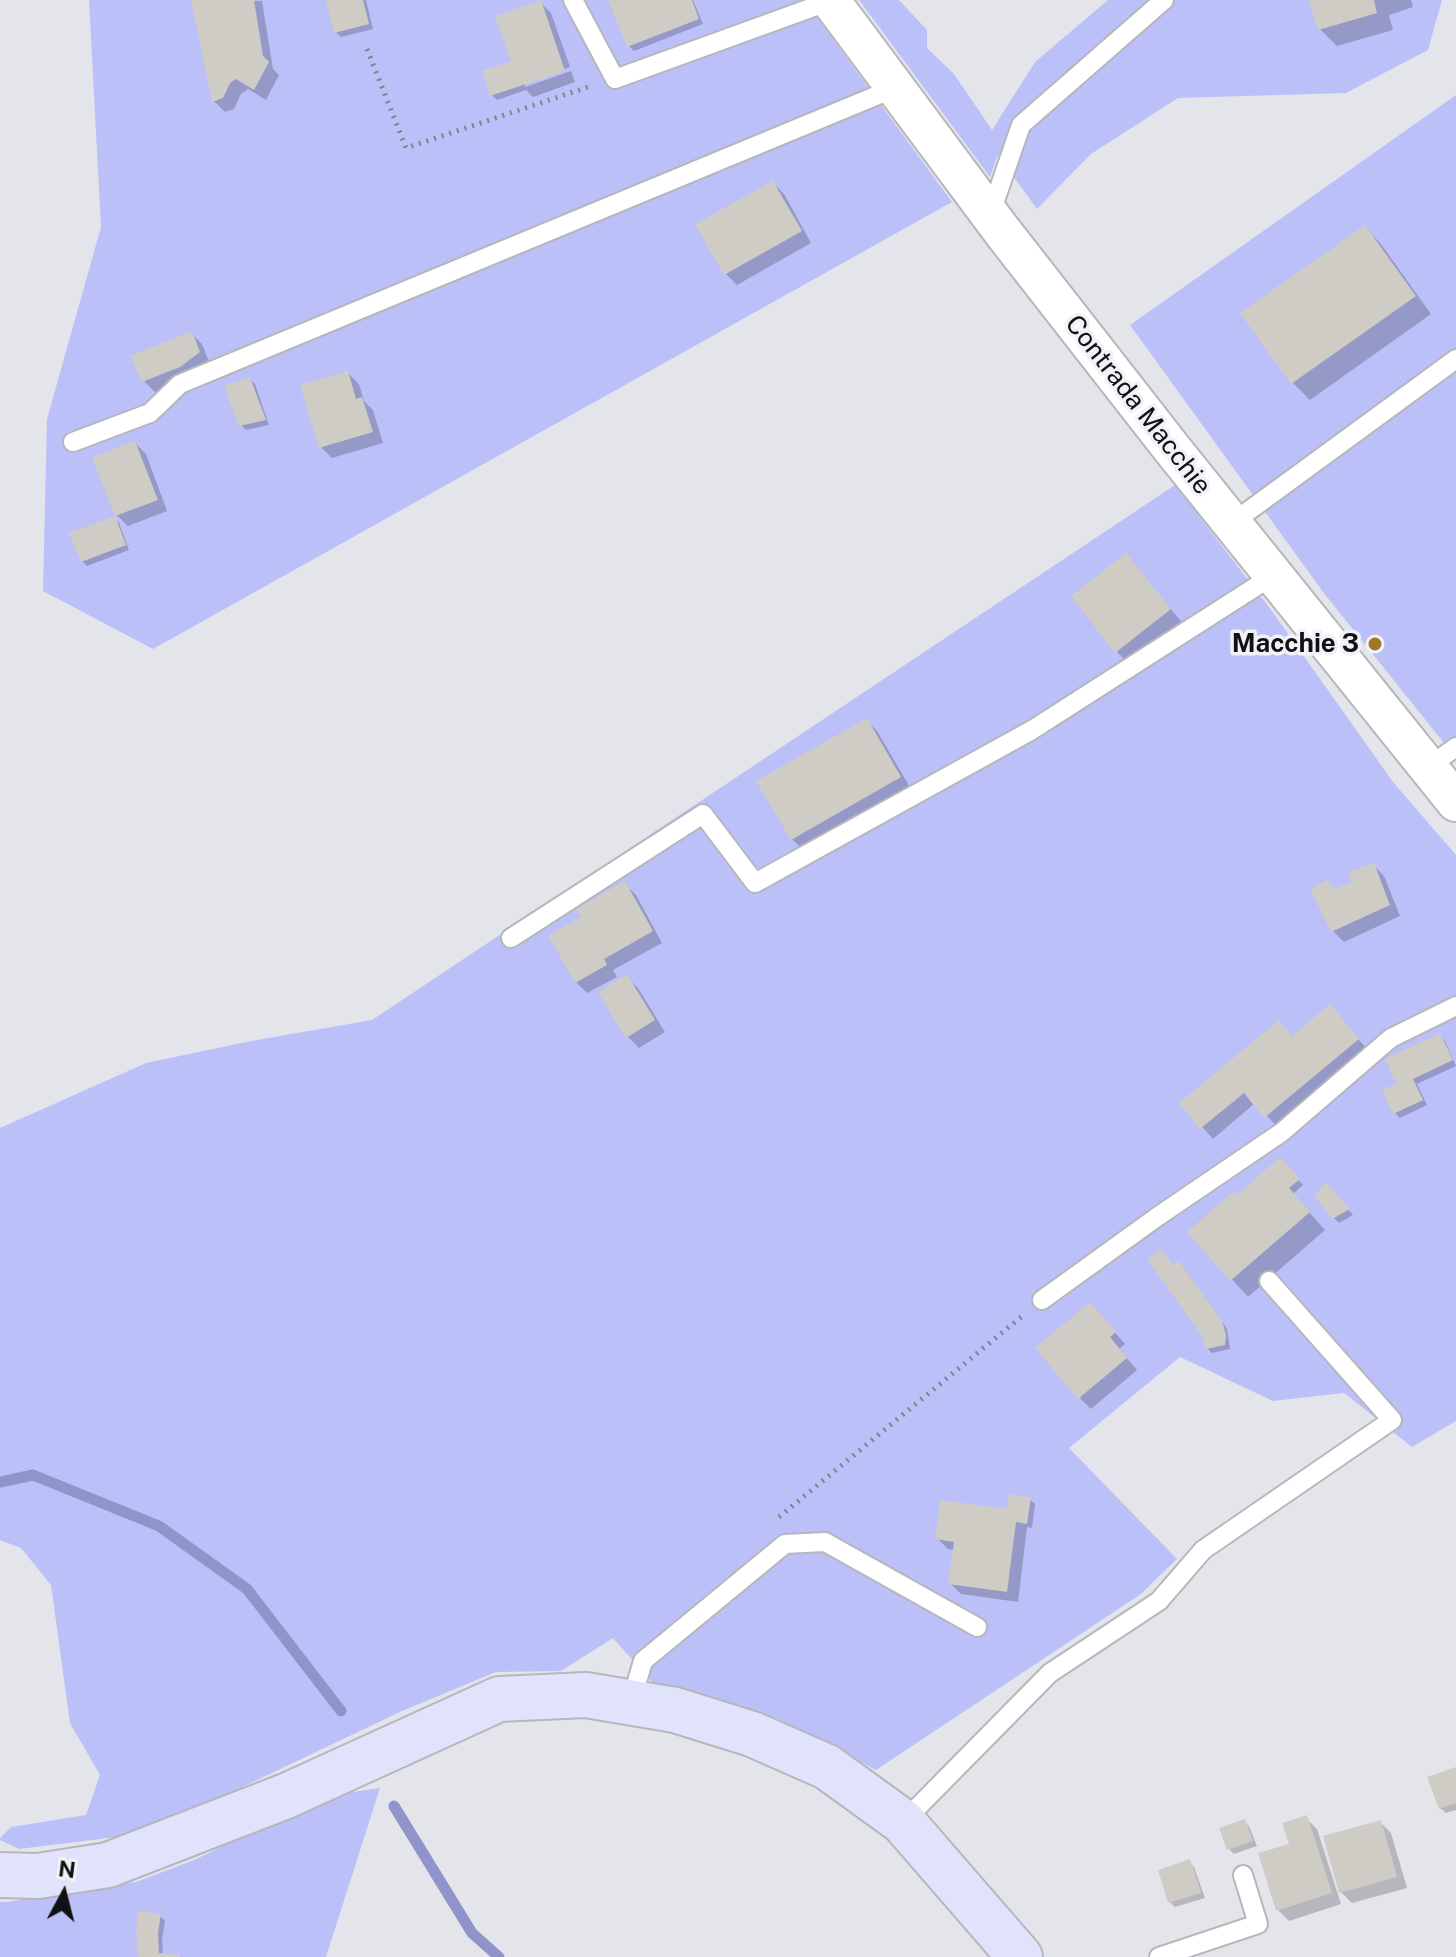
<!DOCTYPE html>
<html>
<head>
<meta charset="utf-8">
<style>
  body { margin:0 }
  #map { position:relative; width:1456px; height:1957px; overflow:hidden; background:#e4e5eb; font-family:"Public Sans",sans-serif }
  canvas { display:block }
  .north { position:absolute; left:24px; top:1853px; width:80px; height:80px; -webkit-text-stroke:6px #f1f2f8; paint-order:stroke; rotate:7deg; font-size:22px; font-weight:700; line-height:32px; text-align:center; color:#101112 }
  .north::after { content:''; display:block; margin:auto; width:28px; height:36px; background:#101112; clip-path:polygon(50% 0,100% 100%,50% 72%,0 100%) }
</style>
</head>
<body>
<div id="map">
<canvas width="1456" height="1957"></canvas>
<div class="north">N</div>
</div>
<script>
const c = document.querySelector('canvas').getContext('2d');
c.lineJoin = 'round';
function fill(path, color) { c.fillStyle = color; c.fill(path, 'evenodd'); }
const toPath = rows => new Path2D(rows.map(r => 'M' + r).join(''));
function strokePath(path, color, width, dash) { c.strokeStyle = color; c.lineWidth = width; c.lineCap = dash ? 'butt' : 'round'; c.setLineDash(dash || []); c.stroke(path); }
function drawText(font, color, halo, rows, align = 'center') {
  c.font = font + ' "Public Sans",sans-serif'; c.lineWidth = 7; c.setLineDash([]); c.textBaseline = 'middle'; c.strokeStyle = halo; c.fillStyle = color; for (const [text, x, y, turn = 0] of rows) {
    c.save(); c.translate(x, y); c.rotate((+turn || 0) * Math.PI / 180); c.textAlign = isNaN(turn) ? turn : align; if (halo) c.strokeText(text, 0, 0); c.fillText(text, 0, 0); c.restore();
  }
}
const green = toPath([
  [89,0,810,0,819,20,952,202,153,649,43,591,47,419,101,227],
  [859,0,899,0,927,30,927,48,954,74,992,130,1035,62,1108,0,1442,0,1428,50,1346,93,1178,98,1091,154,1037,209,998,155,990,177],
  [1456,95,1456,758,1323,592,1130,325],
  [1175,485,1269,607,1393,782,1456,855,1456,1421,1412,1447,1344,1393,1273,1401,1180,1357,1069,1448,1177,1559,1141,1594,876,1770,776,1718,653,1683,613,1638,561,1671,496,1672,402,1711,213,1801,117,1837,19,1849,0,1840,0,1838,11,1827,86,1815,100,1775,70,1723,51,1585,21,1548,0,1540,0,1128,146,1063,251,1041,372,1020],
  [380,1788,326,1957,0,1957,0,1902,8,1902,98,1886,136,1882,194,1860,331,1795]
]);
const shadow = toPath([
  [193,0,262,1,273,69,279,75,266,100,248,89,241,94,234,109,225,112,214,101],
  [328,0,366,0,373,29,341,37,336,32],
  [610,0,693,0,703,24,634,51,629,46],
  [1311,0,1411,0,1413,7,1389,15,1393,30,1337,46,1320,29],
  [540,2,551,13,570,67,525,83,525,87,571,71,575,82,533,97,526,90,497,100,492,95,514,63],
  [773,183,784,194,811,243,737,285,726,274],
  [1365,227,1381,244,1431,314,1310,400,1293,383],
  [191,333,202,344,210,364,191,378,155,392,144,381],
  [348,373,359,384,364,401,373,410,383,443,332,458,321,447],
  [250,379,255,384,269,425,246,430,241,425],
  [135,443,146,454,167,511,128,526,117,515],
  [114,518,119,523,129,550,87,566,82,561],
  [1126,556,1181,621,1128,663,1117,652],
  [866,720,877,731,911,789,803,850,792,839],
  [1373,865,1384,876,1400,916,1344,942,1333,931,1335,891,1354,883],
  [625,884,636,895,662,943,613,970,617,977,587,993,576,982,584,918],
  [627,977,638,988,665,1032,639,1048,628,1037],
  [1344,1023,1374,1057,1283,1133,1255,1103,1213,1139,1181,1103,1293,1037],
  [1440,1036,1445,1041,1456,1066,1417,1084,1427,1105,1400,1118,1395,1113,1399,1085],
  [1280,1159,1303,1185,1293,1194,1325,1230,1248,1297,1190,1233,1237,1198],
  [1326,1185,1353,1215,1339,1223,1334,1218],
  [1174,1267,1184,1268,1227,1329,1230,1349,1212,1353,1207,1348],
  [1101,1316,1125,1344,1119,1349,1137,1370,1091,1409,1080,1398],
  [1030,1499,1035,1504,1032,1528,1027,1527,1018,1602,961,1594,950,1583,954,1550,948,1549,937,1538,1009,1511],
  [1456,1769,1456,1810,1446,1813,1440,1808],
  [1306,1818,1317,1829,1341,1904,1289,1921,1278,1910,1291,1845],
  [1244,1821,1249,1826,1257,1846,1234,1854,1229,1849],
  [1380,1822,1391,1833,1407,1888,1352,1903,1340,1891],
  [1189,1862,1194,1867,1205,1898,1175,1907,1170,1902],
  [160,1916,165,1921,162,1940,163,1956,185,1957,140,1957]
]);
const stream = toPath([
  [0,1482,33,1475,159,1526,247,1589,341,1711],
  [394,1806,472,1933,499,1957]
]);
const building = toPath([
  [191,0,254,0,263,56,269,62,254,90,236,79,230,83,223,98,212,102],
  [326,0,363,0,369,24,334,33],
  [541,0,565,71,490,96,482,71,511,61,495,16],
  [608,0,692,0,699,19,627,47],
  [1309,0,1374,0,1377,13,1318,30],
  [773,181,802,231,724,275,695,224],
  [1365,225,1416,296,1291,384,1240,313],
  [192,331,200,352,180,367,142,382,130,356],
  [348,371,356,399,362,397,373,432,319,448,300,385],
  [250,377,266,420,239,426,224,386],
  [135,441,158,500,115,516,126,545,81,562,69,533,115,516,92,457],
  [1126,553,1171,609,1115,653,1071,596],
  [867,718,901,777,791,840,756,781],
  [1374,863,1390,905,1331,932,1310,889,1328,880,1335,889,1352,882,1348,872],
  [625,881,653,931,604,959,607,965,575,983,548,935,581,917,576,909],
  [627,974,655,1020,626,1038,598,992],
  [1330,1004,1359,1039,1264,1118,1244,1093,1200,1129,1179,1103,1279,1020,1292,1036],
  [1440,1033,1453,1060,1413,1079,1423,1100,1393,1114,1382,1090,1396,1084,1385,1059],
  [1280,1157,1300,1179,1289,1188,1310,1212,1230,1281,1187,1232,1234,1191,1237,1195],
  [1326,1182,1350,1209,1332,1219,1314,1196],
  [1162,1249,1173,1265,1179,1261,1222,1321,1226,1335,1225,1345,1206,1349,1202,1336,1147,1259],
  [1090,1302,1116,1332,1110,1337,1127,1358,1078,1399,1035,1348],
  [1009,1494,1031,1497,1027,1524,1016,1522,1007,1592,948,1584,954,1542,935,1539,940,1500,1007,1509],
  [1456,1767,1456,1803,1439,1809,1427,1777],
  [1307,1815,1332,1893,1276,1911,1258,1853,1289,1844,1282,1823],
  [1245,1819,1253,1841,1227,1850,1219,1828],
  [1381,1820,1397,1877,1339,1893,1323,1836],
  [1190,1859,1201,1893,1168,1903,1158,1870],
  [138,1911,161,1914,158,1933,159,1953,180,1955,180,1957,138,1957,136,1931]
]);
const path = toPath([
  [367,49,406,148,591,86],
  [779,1517,1021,1317]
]);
const lane = toPath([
  [573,0,615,79,830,1],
  [990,215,1021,125,1164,0],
  [73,442,150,413,180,384,895,88],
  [1232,523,1456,359],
  [1428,767,1456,747],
  [511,938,703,814,755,883,1032,730,1274,575],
  [1042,1300,1157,1217,1282,1132,1391,1038,1456,1006],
  [631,1702,643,1661,785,1544,825,1542,977,1627],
  [903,1822,1050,1673,1159,1601,1203,1550,1392,1420,1269,1281],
  [1159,1957,1258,1924,1243,1875]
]);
const street = toPath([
  [830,0,1002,231,1173,450,1456,802]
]);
const secondary = toPath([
  [0,1875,38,1876,108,1865,286,1796,499,1699,586,1695,675,1710,752,1734,827,1767,903,1822,1020,1957]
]);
const markers = [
  [1375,644,8,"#9f7725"]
];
const streetNames = [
  ["Contrada Macchie",1138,405,52]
];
const poiNames = [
  ["Macchie 3",1359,644]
];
fill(green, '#bbc0f9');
fill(shadow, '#0003');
strokePath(stream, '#9094cb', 11);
fill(building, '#cfccc6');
strokePath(lane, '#b6b7bc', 22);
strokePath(street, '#b6b7bc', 42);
strokePath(secondary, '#b6b7bc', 48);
strokePath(path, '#838488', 5, [2, 6]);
strokePath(lane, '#fff', 18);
strokePath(street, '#fff', 38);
strokePath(secondary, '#e1e2fc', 44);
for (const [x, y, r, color] of markers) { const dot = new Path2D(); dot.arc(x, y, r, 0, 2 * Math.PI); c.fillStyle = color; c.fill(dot); strokePath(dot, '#f1f2f8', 3); }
drawText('26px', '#101112', '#f1f2f8', streetNames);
drawText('bold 26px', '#101112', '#f1f2f8', poiNames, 'right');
</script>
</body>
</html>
